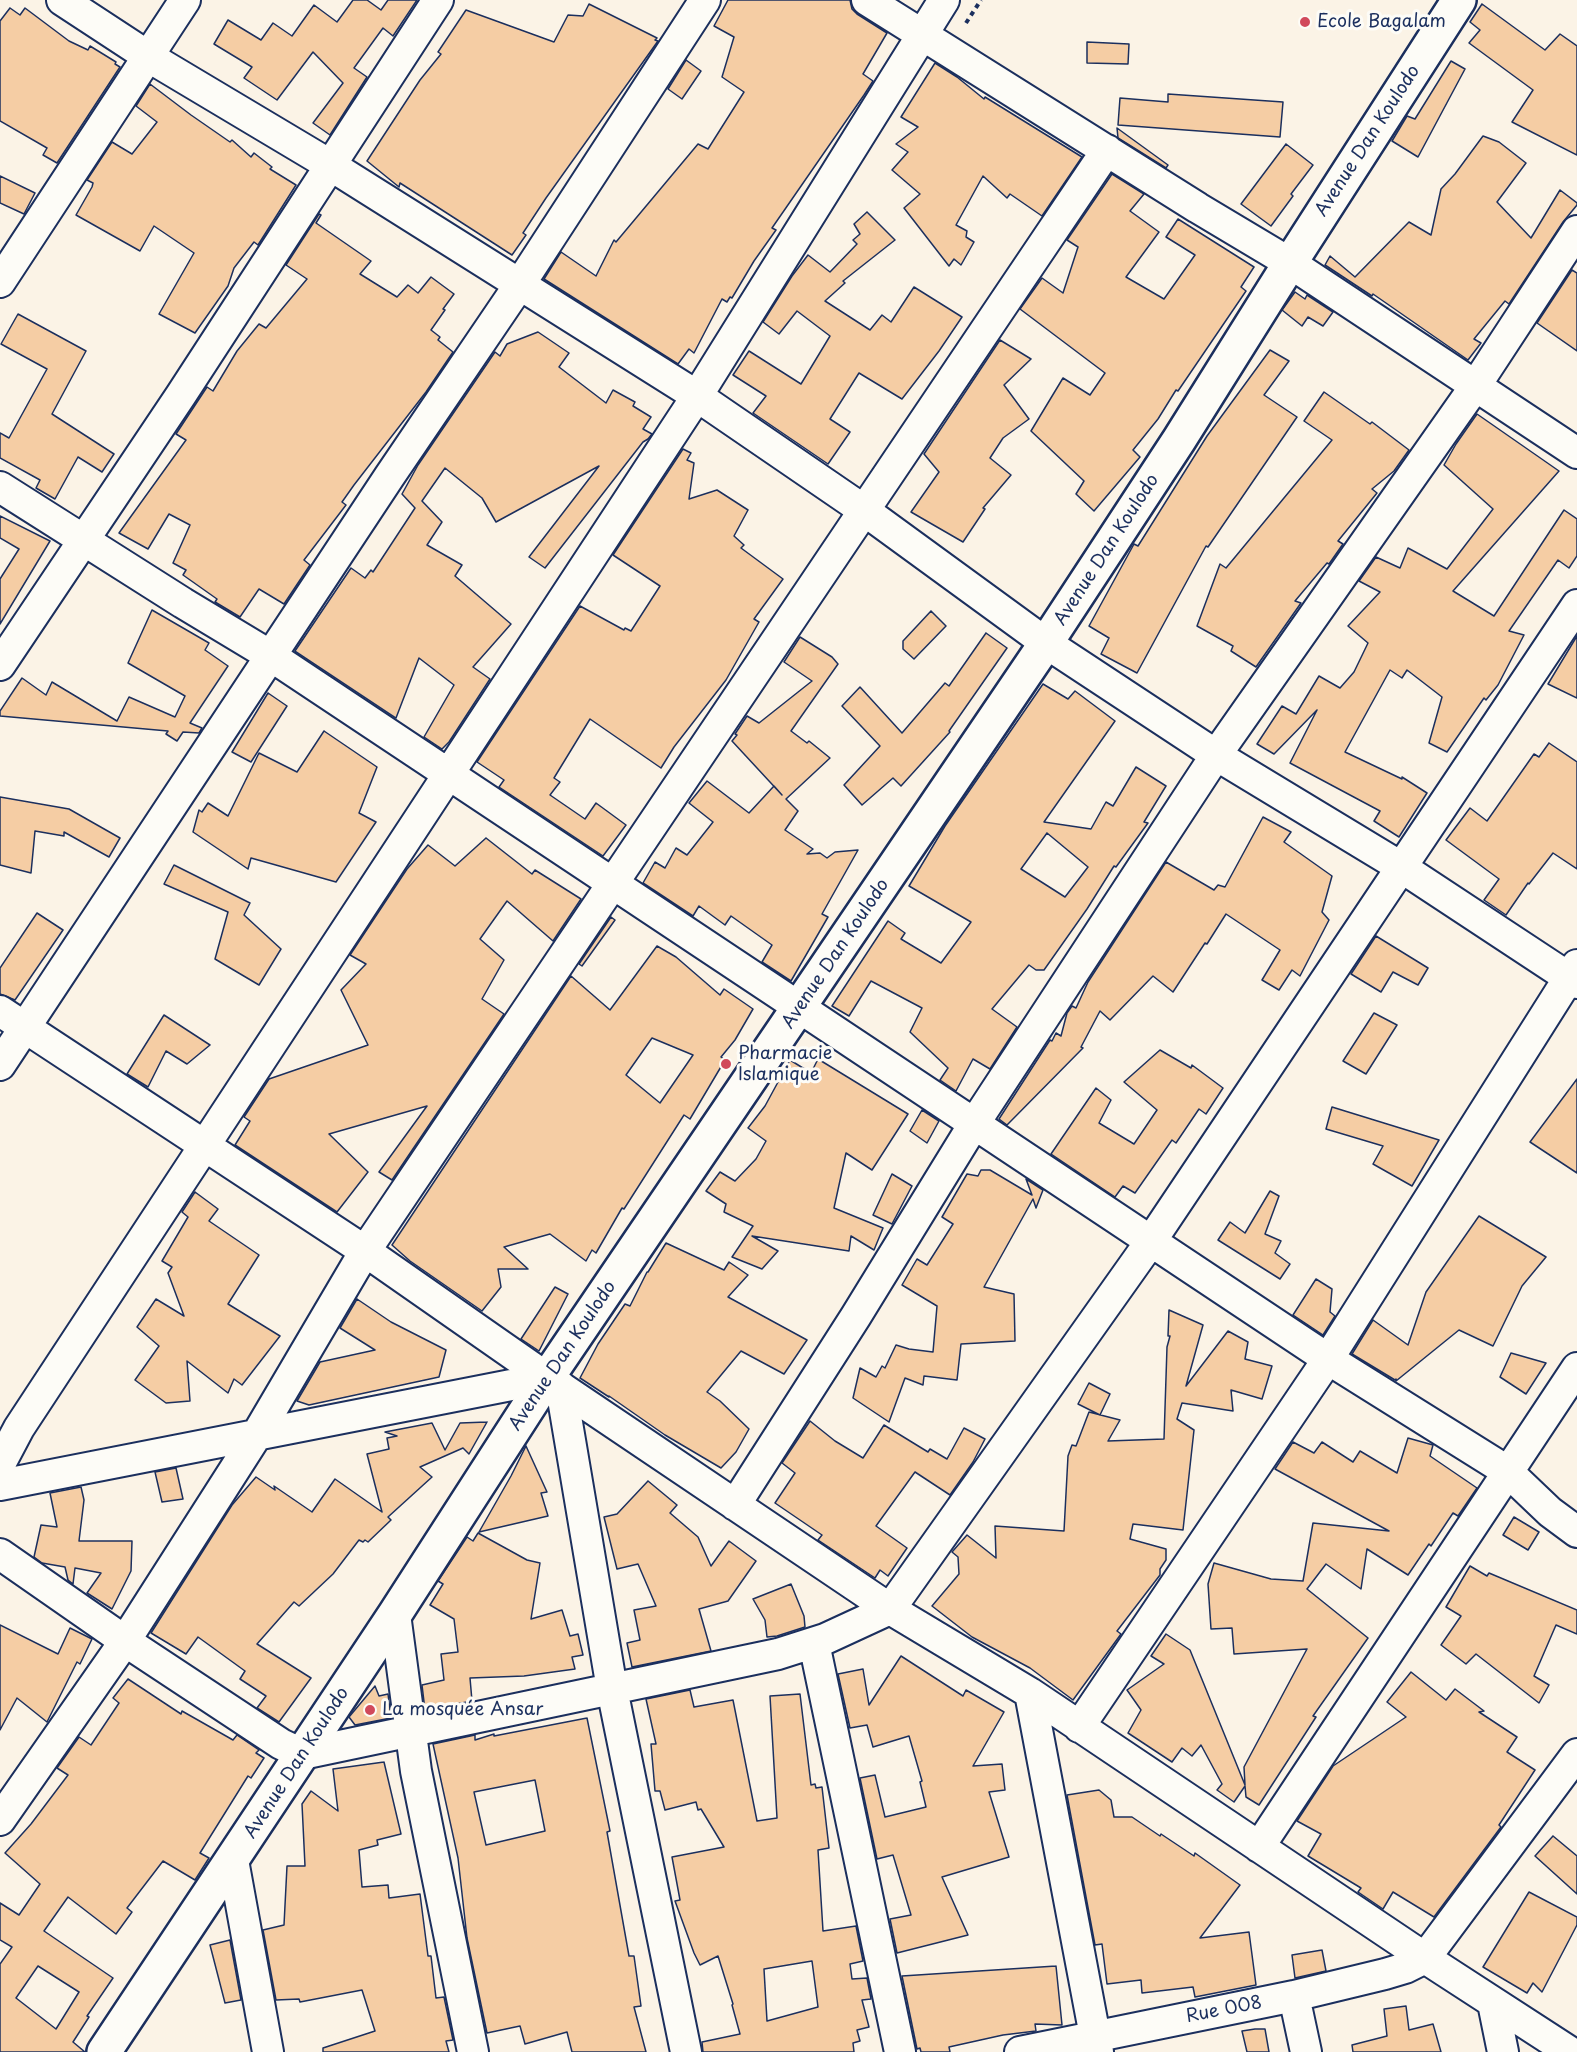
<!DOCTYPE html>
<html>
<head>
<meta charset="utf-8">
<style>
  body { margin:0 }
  canvas { display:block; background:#fbf3e6 }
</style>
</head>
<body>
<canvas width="1577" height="2052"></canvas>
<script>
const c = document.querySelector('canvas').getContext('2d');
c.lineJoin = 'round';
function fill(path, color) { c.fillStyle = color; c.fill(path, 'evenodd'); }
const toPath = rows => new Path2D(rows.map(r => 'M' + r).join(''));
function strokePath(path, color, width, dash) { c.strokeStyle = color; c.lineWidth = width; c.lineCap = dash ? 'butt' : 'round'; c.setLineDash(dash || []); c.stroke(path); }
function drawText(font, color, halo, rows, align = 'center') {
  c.font = font + ' "Playpen Sans",sans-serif'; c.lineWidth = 6; c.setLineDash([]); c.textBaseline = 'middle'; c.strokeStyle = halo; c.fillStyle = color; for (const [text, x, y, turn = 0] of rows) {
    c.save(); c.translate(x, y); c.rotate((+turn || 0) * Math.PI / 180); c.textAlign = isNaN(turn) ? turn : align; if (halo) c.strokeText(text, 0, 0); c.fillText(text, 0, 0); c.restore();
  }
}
const building = toPath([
  [353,0,367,0,381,10,388,0,417,0,393,36,383,28,354,68,367,77,330,135,313,123,343,83,313,52,277,100,244,78,252,67,214,44,228,20,261,40,273,23,292,36,314,5,337,22,353,0],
  [728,0,850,0,852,9,857,14,887,33,863,74,873,81,864,95,772,228,776,230,754,261,732,298,730,297,727,302,722,299,694,353,689,349,678,364,544,279,561,252,596,276,614,240,616,242,698,144,708,149,744,92,722,77,734,37,714,26,728,0],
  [589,4,657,38,655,40,658,41,546,198,523,233,526,235,512,255,400,183,399,187,367,161,420,80,441,54,438,52,466,10,554,42,568,15,583,16,589,4],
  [1482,4,1545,50,1560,34,1577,46,1577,155,1512,122,1533,90,1469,43,1480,30,1470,22,1482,4],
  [10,8,20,15,25,8,69,41,88,50,90,46,116,62,115,64,120,67,57,163,43,155,47,148,0,121,0,21,10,8],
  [1087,42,1129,44,1128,64,1087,63,1087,42],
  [686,60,701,71,682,99,668,89,686,60],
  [1451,61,1465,69,1418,157,1392,141,1407,116,1415,119,1451,61],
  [935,63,957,77,984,99,985,97,1082,157,1042,216,1010,194,1007,198,983,176,956,225,967,231,966,237,974,242,961,265,954,259,949,266,904,208,920,194,892,170,908,152,896,144,918,127,901,117,935,63],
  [150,84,191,115,230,142,232,140,251,157,254,153,272,167,270,169,296,185,258,245,254,242,234,268,228,286,195,333,159,314,194,253,154,226,140,251,76,215,92,187,93,183,87,180,112,142,132,154,157,122,136,106,150,84],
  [1168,94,1283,102,1280,137,1118,125,1120,98,1168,102,1168,94],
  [1117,128,1168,165,1166,168,1118,138,1117,128],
  [1483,136,1499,142,1526,163,1497,202,1531,238,1560,190,1577,203,1577,205,1563,222,1509,304,1505,301,1474,339,1481,343,1468,360,1373,294,1372,296,1325,265,1330,256,1355,277,1409,222,1431,235,1441,189,1455,174,1483,136],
  [1286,144,1313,165,1291,194,1293,196,1271,226,1241,204,1286,144],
  [1112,174,1144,194,1130,211,1159,232,1126,277,1164,299,1195,255,1166,237,1178,219,1254,267,1241,287,1246,291,1178,391,1176,390,1158,419,1133,450,1140,457,1094,511,1076,494,1084,481,1031,431,1063,378,1090,395,1105,373,1020,309,1042,278,1063,293,1078,247,1067,240,1112,174],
  [0,176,35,193,24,214,0,203,0,176],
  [867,212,895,240,843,281,845,283,825,301,870,330,882,315,891,322,914,287,962,317,939,351,902,399,859,373,830,419,850,432,828,464,753,413,766,396,733,375,749,351,801,384,830,336,797,311,779,334,763,322,792,276,808,255,830,272,857,244,853,240,860,234,854,224,867,212],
  [319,214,321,215,316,223,371,261,360,274,397,297,408,285,418,293,431,277,454,294,443,309,445,310,431,330,440,337,438,340,453,352,426,392,354,485,342,502,346,505,304,560,310,565,284,604,259,589,240,617,215,602,217,599,183,575,186,570,173,563,190,525,169,514,148,549,119,533,186,440,176,434,207,387,213,391,237,351,259,324,266,328,307,279,286,265,319,214],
  [1572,270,1577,273,1577,351,1537,323,1572,270],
  [1295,292,1305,299,1307,295,1333,312,1323,326,1308,317,1302,326,1282,310,1295,292],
  [18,314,86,351,52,414,114,454,102,472,78,457,55,499,36,488,40,480,0,458,0,433,9,438,47,369,1,344,18,314],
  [538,332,569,353,559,367,606,403,613,390,635,402,633,406,651,417,643,429,652,434,648,439,643,442,545,568,529,557,599,466,496,522,482,498,445,468,422,501,442,522,427,545,462,565,455,576,511,624,473,667,490,679,449,742,442,749,424,737,454,685,419,658,396,718,295,651,351,568,365,578,371,570,373,572,415,508,402,494,418,465,495,352,500,356,507,344,538,332],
  [1000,340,1031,359,1004,385,1029,419,1003,438,990,458,1011,475,983,508,985,509,963,542,911,512,939,472,924,454,1000,340],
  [1270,350,1289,361,1264,395,1297,417,1208,547,1206,546,1137,673,1101,654,1109,638,1089,626,1134,544,1138,546,1207,436,1270,350],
  [1324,392,1370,424,1372,422,1409,450,1394,471,1372,489,1377,493,1338,541,1343,544,1329,564,1327,563,1295,601,1301,603,1256,667,1231,651,1233,646,1197,626,1220,564,1226,568,1332,440,1304,421,1324,392],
  [1477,414,1559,471,1453,591,1494,616,1564,510,1577,519,1577,556,1569,568,1558,560,1509,631,1524,635,1498,685,1486,700,1484,698,1447,752,1429,743,1442,697,1407,670,1402,678,1390,670,1345,752,1402,779,1402,777,1427,793,1399,837,1374,821,1380,811,1290,763,1317,710,1274,754,1257,744,1282,706,1296,714,1319,676,1340,688,1354,672,1368,643,1348,626,1380,592,1359,581,1376,557,1400,568,1408,548,1447,569,1493,509,1444,465,1456,444,1477,414],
  [683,449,691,453,687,460,694,463,689,499,717,490,748,510,734,536,744,545,741,548,783,579,754,619,759,622,726,680,674,747,661,768,590,719,554,778,560,782,550,795,585,819,596,803,626,825,603,856,499,787,504,780,477,762,580,606,624,630,625,628,631,631,660,586,613,555,683,449],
  [0,516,50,541,0,624,0,579,19,549,0,538,0,516],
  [152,610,209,643,205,650,228,666,190,723,202,728,199,733,183,732,177,741,166,734,168,731,0,716,0,711,22,678,46,695,52,682,117,721,129,697,175,717,185,696,128,663,152,610],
  [931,611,946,626,914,659,903,649,903,641,931,611],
  [986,633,1007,648,949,731,950,732,901,786,893,778,862,805,844,785,880,746,842,706,860,687,902,733,945,683,949,686,986,633],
  [1577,636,1577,698,1548,684,1577,636],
  [800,637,832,657,838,664,791,731,807,743,809,741,830,758,786,799,798,811,785,830,813,849,807,854,820,853,827,858,835,852,858,850,822,914,828,917,791,981,762,962,772,945,731,916,725,925,699,906,693,916,643,883,655,862,665,868,676,848,687,855,713,822,689,803,707,781,749,813,774,786,782,795,732,741,737,735,735,734,747,716,759,723,812,681,784,662,800,637],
  [1043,684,1068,699,1075,691,1115,721,1044,822,1091,829,1106,802,1113,806,1136,767,1166,786,1144,822,1148,823,1116,867,1114,866,1087,909,1044,970,1036,970,1029,965,992,1009,1017,1027,990,1069,973,1059,956,1091,940,1080,948,1068,910,1032,922,1008,871,981,849,1016,832,1006,888,921,905,933,901,939,941,963,971,922,909,886,945,826,1043,684],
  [1047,833,1088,867,1065,897,1021,869,1047,833],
  [268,693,287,706,251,762,232,752,268,693],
  [324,731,377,767,359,813,376,822,336,882,251,858,248,869,193,832,199,810,202,812,208,803,228,816,259,753,297,772,324,731],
  [1549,743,1577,762,1577,869,1553,853,1529,884,1528,883,1506,915,1484,900,1499,879,1446,840,1470,808,1487,821,1534,754,1539,757,1549,743],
  [0,797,69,809,120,838,109,857,64,832,64,836,35,831,31,873,0,865,0,797],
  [1263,817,1291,832,1284,842,1332,876,1322,912,1329,920,1300,976,1292,970,1279,990,1262,980,1280,950,1226,914,1207,944,1205,943,1173,992,1153,976,1110,1020,1100,1011,1081,1047,1083,1048,1007,1125,999,1119,1050,1040,1052,1041,1056,1033,1061,1036,1067,1013,1072,1006,1076,1008,1088,982,1166,862,1214,890,1218,885,1225,887,1263,817],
  [486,838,532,874,535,870,581,899,553,941,507,901,480,939,504,960,482,999,504,1014,392,1180,379,1172,427,1106,329,1134,368,1172,337,1212,235,1145,250,1121,244,1117,269,1079,368,1045,341,990,366,964,350,955,407,869,428,845,455,866,486,838],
  [174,865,250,903,244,915,281,949,259,985,215,959,228,912,164,884,174,865],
  [37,913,63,930,15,1000,0,994,0,968,37,913],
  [611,917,615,920,582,966,579,964,611,917],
  [1376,936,1428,968,1418,985,1393,972,1381,992,1351,974,1376,936],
  [657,946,676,957,720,995,724,989,753,1009,735,1040,721,1057,725,1060,690,1119,684,1115,624,1209,622,1208,596,1253,592,1250,586,1261,550,1234,504,1247,528,1269,498,1269,501,1287,482,1311,410,1261,392,1245,571,976,610,1010,657,946],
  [652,1038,693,1055,660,1103,626,1075,652,1038],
  [1374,1013,1397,1025,1366,1074,1343,1061,1374,1013],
  [164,1015,210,1045,187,1064,166,1051,148,1087,127,1074,164,1015],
  [1160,1050,1191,1068,1192,1065,1223,1088,1206,1114,1199,1109,1176,1143,1172,1140,1135,1193,1123,1186,1115,1197,1051,1154,1096,1088,1111,1100,1099,1123,1134,1144,1157,1110,1124,1082,1160,1050],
  [818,1059,908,1114,872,1170,846,1153,834,1208,883,1228,874,1250,851,1236,849,1251,752,1236,778,1251,762,1269,732,1257,753,1226,724,1212,726,1204,706,1191,720,1172,735,1181,756,1159,766,1141,748,1128,765,1106,790,1060,811,1073,818,1059],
  [1577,1079,1577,1173,1530,1142,1577,1079],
  [1332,1107,1439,1140,1412,1186,1373,1164,1383,1146,1326,1129,1332,1107],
  [922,1110,939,1121,927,1143,910,1131,922,1110],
  [981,1170,990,1170,1032,1195,1026,1179,1043,1190,1036,1208,1033,1199,984,1287,1014,1294,1015,1341,961,1344,957,1380,924,1376,923,1385,905,1378,889,1422,853,1398,860,1368,876,1377,882,1366,885,1368,896,1345,909,1349,933,1352,937,1306,902,1285,917,1259,927,1265,953,1224,942,1217,967,1174,978,1176,981,1170],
  [892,1174,912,1186,892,1224,873,1215,892,1174],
  [1270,1191,1279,1196,1265,1234,1281,1241,1275,1253,1290,1264,1280,1279,1218,1240,1230,1222,1245,1233,1270,1191],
  [195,1192,218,1209,209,1221,259,1255,228,1304,280,1336,242,1385,234,1379,228,1393,187,1361,190,1401,166,1403,135,1380,159,1346,137,1327,156,1299,184,1316,168,1273,172,1267,162,1261,188,1217,182,1212,195,1192],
  [1479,1216,1546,1257,1522,1286,1493,1346,1459,1330,1396,1381,1396,1379,1395,1380,1352,1354,1373,1320,1408,1345,1426,1292,1479,1216],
  [666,1243,724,1270,729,1262,748,1275,728,1297,807,1340,784,1374,741,1351,707,1392,720,1401,749,1429,736,1452,721,1468,665,1435,609,1396,609,1397,580,1378,598,1344,625,1304,630,1306,647,1272,648,1272,666,1243],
  [1316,1279,1332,1289,1330,1312,1335,1316,1323,1335,1293,1315,1316,1279],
  [555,1287,568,1294,539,1351,521,1339,555,1287],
  [357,1299,391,1322,446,1350,439,1377,309,1405,297,1401,320,1362,375,1350,340,1328,357,1299],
  [1169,1310,1203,1325,1186,1386,1228,1331,1248,1342,1245,1359,1272,1366,1262,1399,1231,1390,1233,1411,1182,1403,1177,1419,1194,1430,1183,1530,1133,1524,1130,1539,1166,1549,1166,1560,1160,1569,1160,1575,1117,1631,1121,1634,1073,1700,1030,1668,972,1637,932,1606,959,1574,958,1557,952,1552,967,1535,996,1558,995,1526,1064,1531,1068,1456,1072,1445,1076,1446,1089,1412,1120,1420,1108,1441,1164,1439,1167,1347,1170,1336,1168,1336,1169,1310],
  [1511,1353,1546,1363,1526,1394,1500,1377,1511,1353],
  [1089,1383,1110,1394,1100,1415,1078,1404,1089,1383],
  [810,1421,835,1441,863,1458,884,1425,928,1452,930,1449,947,1459,964,1428,985,1439,973,1462,950,1495,915,1472,876,1526,907,1548,888,1576,880,1570,875,1578,818,1540,822,1535,775,1503,795,1473,782,1463,810,1421],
  [487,1422,469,1454,463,1448,420,1467,432,1477,388,1517,391,1520,368,1542,365,1540,363,1542,359,1540,333,1574,299,1606,294,1602,257,1644,311,1678,279,1722,257,1708,266,1696,240,1679,245,1671,198,1637,186,1654,151,1633,232,1505,256,1477,275,1490,274,1486,312,1512,335,1479,382,1512,367,1454,389,1449,387,1438,397,1436,385,1432,432,1423,445,1450,460,1423,487,1422],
  [1408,1438,1433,1445,1430,1456,1477,1488,1458,1516,1453,1513,1431,1546,1429,1544,1408,1575,1367,1549,1361,1589,1326,1564,1307,1589,1368,1638,1313,1716,1316,1717,1259,1805,1246,1797,1245,1786,1234,1802,1217,1790,1222,1784,1201,1745,1192,1756,1182,1748,1172,1762,1128,1733,1141,1710,1127,1690,1164,1664,1151,1656,1166,1634,1190,1650,1245,1785,1244,1767,1307,1649,1234,1654,1232,1628,1211,1629,1208,1584,1214,1563,1271,1579,1303,1581,1313,1523,1389,1531,1275,1469,1293,1442,1314,1453,1322,1442,1353,1462,1360,1451,1397,1473,1408,1438],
  [526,1446,547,1492,541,1493,548,1516,479,1532,511,1476,526,1446],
  [176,1468,183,1499,162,1502,155,1472,176,1468],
  [648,1481,677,1505,670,1513,698,1537,711,1566,729,1541,756,1561,728,1601,699,1609,711,1651,632,1667,627,1643,640,1640,634,1610,656,1606,638,1564,617,1569,604,1517,617,1514,648,1481],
  [81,1487,84,1500,79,1541,132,1541,131,1571,112,1609,87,1593,101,1573,75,1568,73,1584,68,1580,65,1567,42,1563,34,1557,41,1525,57,1527,50,1493,81,1487],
  [1514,1517,1539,1532,1528,1550,1503,1535,1514,1517],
  [478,1533,527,1560,540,1563,531,1619,562,1610,570,1636,578,1634,583,1655,572,1657,575,1669,524,1676,470,1678,472,1701,425,1710,422,1685,444,1680,441,1654,458,1652,454,1619,430,1605,443,1584,438,1581,467,1537,473,1541,478,1533],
  [1470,1566,1487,1576,1489,1573,1577,1610,1577,1634,1556,1625,1534,1676,1549,1685,1539,1703,1476,1654,1466,1664,1441,1645,1461,1616,1446,1607,1470,1566],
  [791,1584,804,1616,805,1627,777,1636,767,1637,765,1620,753,1599,791,1584],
  [0,1625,58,1654,70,1628,92,1639,80,1664,77,1662,47,1722,17,1698,0,1730,0,1625],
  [901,1656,963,1696,966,1690,1004,1712,973,1766,1002,1764,1005,1790,989,1792,1009,1857,942,1877,968,1935,897,1953,890,1919,911,1915,893,1855,877,1859,860,1778,875,1775,885,1817,926,1807,920,1782,922,1781,909,1736,873,1747,867,1725,850,1728,838,1674,863,1669,869,1705,901,1656],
  [1411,1672,1446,1700,1455,1689,1484,1711,1479,1712,1517,1737,1507,1752,1535,1770,1499,1825,1501,1827,1434,1917,1393,1892,1383,1909,1358,1892,1361,1888,1308,1856,1321,1834,1297,1821,1333,1766,1406,1717,1387,1702,1411,1672],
  [128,1679,181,1714,182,1711,233,1740,237,1735,259,1750,256,1753,264,1758,251,1778,248,1776,200,1853,209,1858,195,1880,163,1861,127,1908,132,1912,116,1934,68,1897,44,1931,113,1978,87,2016,89,2017,73,2042,85,2052,0,2052,0,1964,12,1947,0,1940,0,1903,19,1915,40,1884,5,1853,31,1824,68,1775,57,1768,79,1737,91,1745,119,1703,113,1698,128,1679],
  [38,1966,79,1992,56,2029,16,1998,38,1966],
  [375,1686,379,1696,388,1694,391,1718,355,1725,349,1717,375,1686],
  [690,1690,694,1707,733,1700,757,1821,777,1818,770,1696,800,1694,811,1785,815,1784,816,1788,822,1787,829,1848,818,1850,823,1931,856,1926,863,1961,850,1964,852,1979,867,1978,871,1999,862,2000,869,2027,857,2030,860,2041,853,2043,854,2052,703,2052,702,2042,740,2034,732,2005,733,2004,718,1956,700,1965,694,1953,675,1901,680,1900,672,1857,724,1847,701,1809,698,1810,696,1802,665,1810,660,1791,655,1791,651,1744,656,1744,646,1699,690,1690],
  [812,1961,818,2007,767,2021,764,1969,812,1961],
  [587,1718,610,1831,607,1832,629,1956,634,1956,641,2006,634,2007,646,2052,572,2052,567,2032,525,2044,520,2026,487,2033,467,1938,458,1858,433,1744,475,1735,475,1740,494,1734,494,1736,587,1718],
  [535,1780,545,1831,486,1845,474,1792,535,1780],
  [384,1762,401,1834,377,1840,378,1845,359,1850,362,1887,388,1885,389,1898,420,1894,428,1956,431,1956,436,1998,444,1997,453,2040,446,2041,449,2052,323,2052,323,2048,375,2031,362,1990,300,2002,299,1999,276,2000,263,1930,284,1925,287,1866,305,1866,302,1804,311,1791,338,1811,333,1769,384,1762],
  [1099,1790,1111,1800,1114,1817,1132,1817,1160,1836,1161,1834,1194,1856,1195,1853,1240,1885,1200,1938,1249,1932,1256,1985,1195,1997,1193,1987,1142,1993,1141,1980,1107,1984,1102,1944,1095,1945,1067,1795,1099,1790],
  [1553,1836,1577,1856,1577,1894,1535,1856,1553,1836],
  [1529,1892,1577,1917,1577,1925,1542,1992,1533,1983,1527,1993,1483,1967,1529,1892],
  [230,1940,241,2000,225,2003,210,1945,230,1940],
  [1322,1950,1326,1971,1295,1978,1292,1955,1322,1950],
  [1056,1966,1062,2025,1035,2024,1036,2031,1003,2035,949,2047,950,2052,921,2052,920,2048,917,2049,902,1976,1056,1966],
  [1406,2006,1409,2030,1433,2024,1441,2052,1353,2052,1352,2045,1387,2036,1384,2009,1406,2006],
  [1255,2029,1265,2029,1269,2052,1247,2052,1242,2031,1255,2029]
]);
const path = toPath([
  [966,23,981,0]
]);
const minor = toPath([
  [62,0,149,57,330,165,697,396,865,511,1046,643,1216,755,1401,867,1577,983],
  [867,0,1198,208,1290,263,1577,453],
  [0,282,185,0],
  [0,487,183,603,271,656,1328,1359,1507,1471,1550,1512,1577,1532],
  [0,665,181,395,438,0],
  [0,1011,365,1251,547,1378,890,1609,1030,1693,1425,1958,1570,2052],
  [0,1065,389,477,520,284,705,0],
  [561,1387,612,1689,686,2052],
  [0,1464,19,1428,697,396,944,0],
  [0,1485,547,1378],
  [735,1505,856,1316,974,1124,1216,755,1476,385,1577,231],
  [0,1554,125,1641,281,1744,302,1754,778,1654,825,1639,890,1609,1151,1241,1577,605],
  [395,1614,416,1771,473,2052],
  [814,1643,900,2052],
  [1030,1693,1098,2052],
  [1079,1727,1328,1359,1577,965],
  [0,1820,125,1641,256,1436,365,1251,1107,150],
  [1259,1847,1577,1368],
  [233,1860,268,2052],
  [1294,1996,1306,2052],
  [1493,2003,1503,2052],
  [1020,2052,1294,1996,1385,1974,1405,1968,1425,1958,1577,1754]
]);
const tertiary = toPath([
  [104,2052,395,1614,547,1378,1046,643,1179,440,1290,263,1459,0]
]);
const markers = [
  [1305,22,6,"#d1495b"],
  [726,1064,6,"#d1495b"],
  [370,1710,6,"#d1495b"]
];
const poiNames = [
  ["Ecole Bagalam",1317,22],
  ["Pharmacie",738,1054],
  ["Islamique",738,1075],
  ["La mosquée Ansar",382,1710]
];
const streetNames = [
  ["Avenue Dan Koulodo",1368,141,-57],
  ["Avenue Dan Koulodo",1107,550,-57],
  ["Avenue Dan Koulodo",836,954,-56],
  ["Avenue Dan Koulodo",563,1356,-56],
  ["Avenue Dan Koulodo",297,1763,-57],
  ["Rue 008",1224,2010,-11]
];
fill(building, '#f5cda4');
strokePath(building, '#1b2f5e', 1.5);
strokePath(minor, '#1b2f5e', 34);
strokePath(tertiary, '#1b2f5e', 38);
strokePath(path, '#1b2f5e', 4, [4.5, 4.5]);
strokePath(minor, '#fdfcf7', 30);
strokePath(tertiary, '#fdfcf7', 33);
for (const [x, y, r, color] of markers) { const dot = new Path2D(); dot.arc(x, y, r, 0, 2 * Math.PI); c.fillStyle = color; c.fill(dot); strokePath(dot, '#fdfcf7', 2); }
drawText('18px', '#1b2f5e', '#fdfcf7', poiNames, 'left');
drawText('18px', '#1b2f5e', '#fdfcf7', streetNames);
</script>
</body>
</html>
